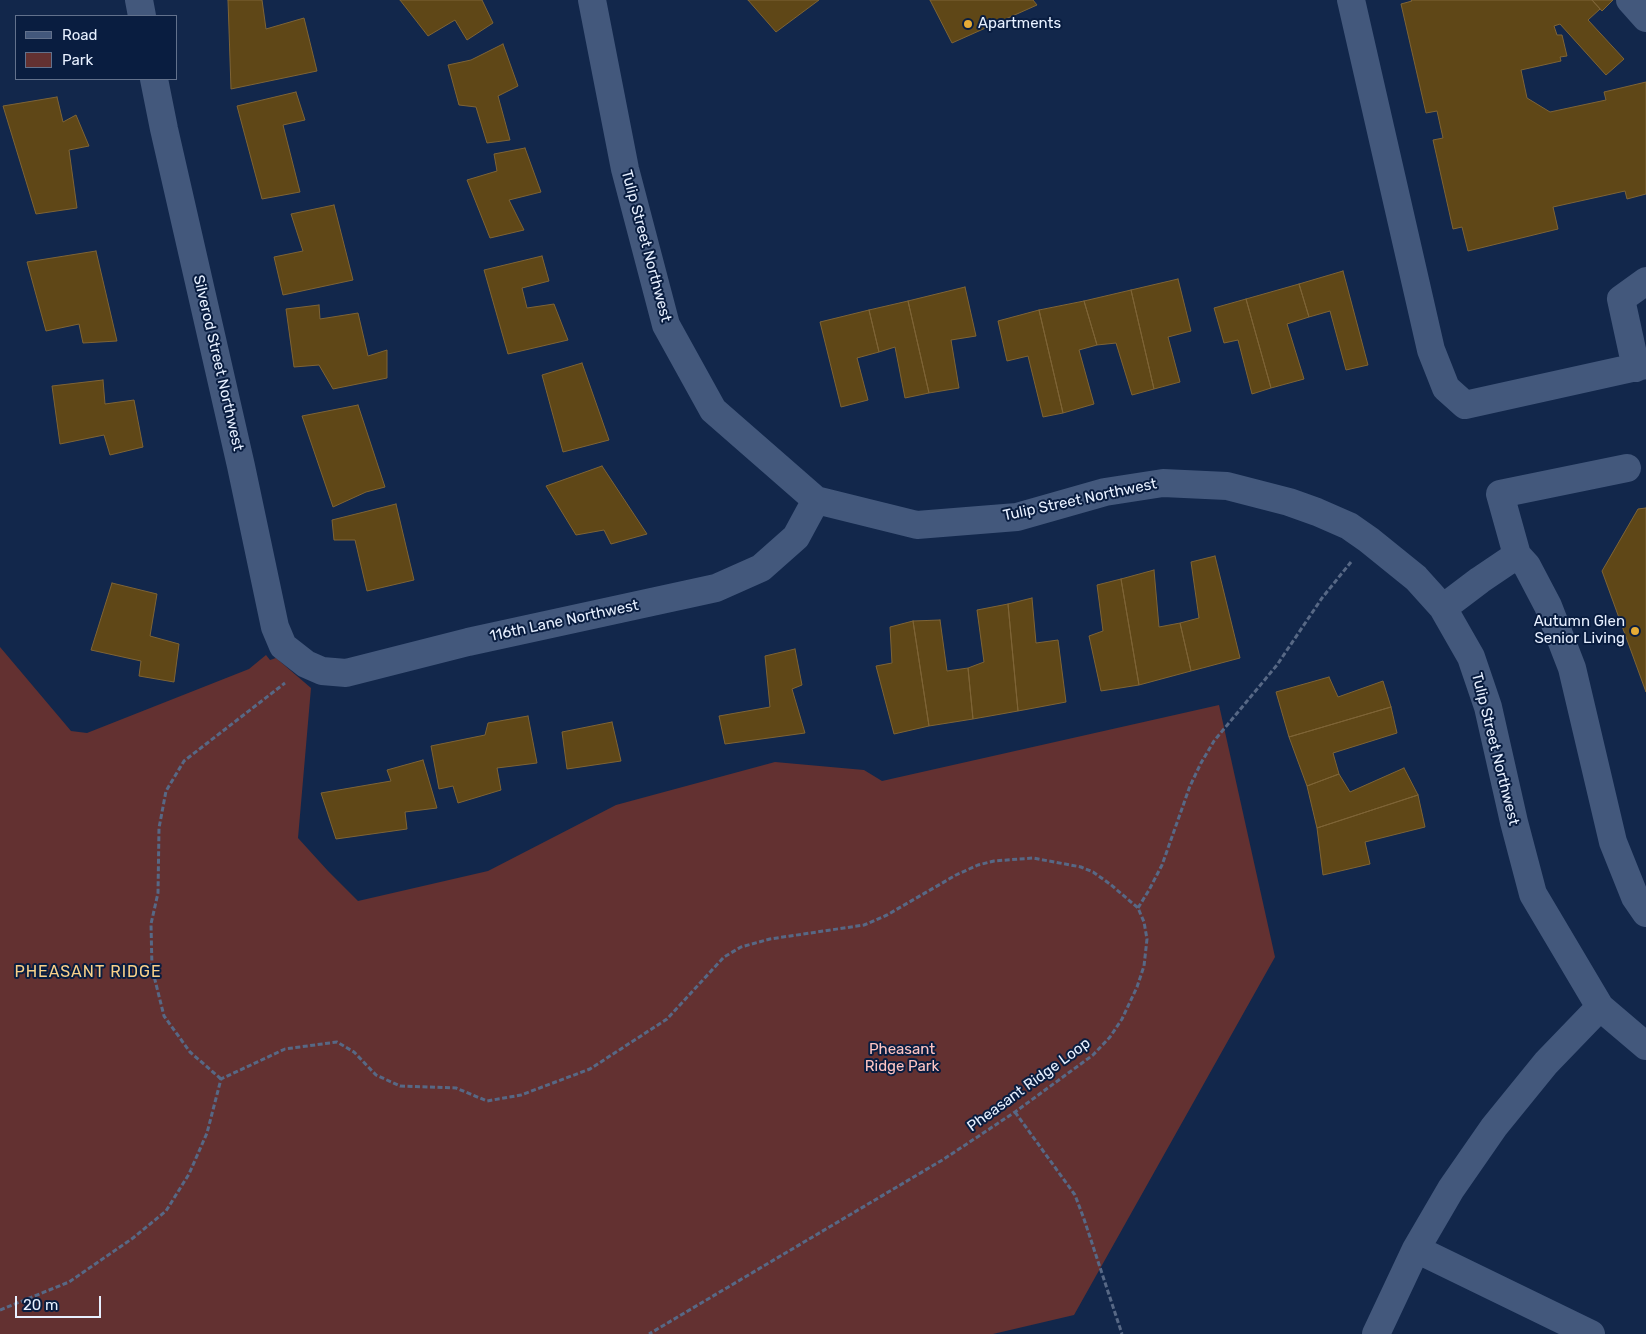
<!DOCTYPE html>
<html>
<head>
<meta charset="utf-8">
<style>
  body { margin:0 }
  #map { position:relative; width:1646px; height:1334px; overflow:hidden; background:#12274b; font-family:Rubik,sans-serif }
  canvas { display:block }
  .legend { position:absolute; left:15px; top:15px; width:162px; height:65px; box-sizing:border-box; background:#091d40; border:1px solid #62718c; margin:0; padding:6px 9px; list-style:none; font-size:15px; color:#e7f0ff }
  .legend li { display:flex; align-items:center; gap:10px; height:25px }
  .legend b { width:25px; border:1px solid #62718c }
  .scale { position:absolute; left:15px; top:1296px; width:86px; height:22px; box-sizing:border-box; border:2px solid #e7f0ff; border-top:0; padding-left:6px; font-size:15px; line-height:18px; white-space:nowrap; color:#e7f0ff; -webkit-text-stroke:4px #091d40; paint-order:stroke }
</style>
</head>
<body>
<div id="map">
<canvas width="1646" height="1334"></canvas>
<ul class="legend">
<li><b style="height:6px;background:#43587c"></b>Road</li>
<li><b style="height:14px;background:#633131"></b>Park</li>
</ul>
<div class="scale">20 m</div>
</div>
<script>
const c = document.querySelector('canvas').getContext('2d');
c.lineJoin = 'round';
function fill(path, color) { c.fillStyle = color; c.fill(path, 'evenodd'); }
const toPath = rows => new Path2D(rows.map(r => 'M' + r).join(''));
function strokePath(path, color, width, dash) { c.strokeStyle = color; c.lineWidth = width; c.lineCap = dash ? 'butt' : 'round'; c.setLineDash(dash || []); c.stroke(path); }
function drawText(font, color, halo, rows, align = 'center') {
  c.font = font + ' Rubik,sans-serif'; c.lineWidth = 4; c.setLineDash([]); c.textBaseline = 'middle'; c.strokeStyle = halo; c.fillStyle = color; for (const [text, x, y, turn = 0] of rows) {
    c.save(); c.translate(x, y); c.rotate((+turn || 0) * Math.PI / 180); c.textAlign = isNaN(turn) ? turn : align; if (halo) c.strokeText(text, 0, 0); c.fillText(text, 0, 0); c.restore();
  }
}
const green = toPath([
  [0,647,71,731,87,733,249,669,266,655,270,660,276,658,311,688,298,838,328,871,358,901,488,871,616,805,775,762,864,770,882,781,1219,705,1275,957,1074,1315,993,1334,0,1334]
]);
const building = toPath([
  [228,0,262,0,266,29,304,18,317,71,231,89,228,0],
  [400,0,482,0,493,23,467,40,455,20,428,36,400,0],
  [748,0,819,0,776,32,748,0],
  [930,0,1033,0,1037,5,952,43,930,0],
  [1411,0,1592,0,1600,9,1588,20,1624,59,1606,75,1560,24,1554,26,1557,35,1562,35,1567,56,1560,57,1561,61,1521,70,1527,98,1550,112,1606,100,1604,92,1646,82,1646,194,1627,199,1625,191,1553,207,1558,229,1468,251,1462,227,1453,229,1433,140,1443,138,1437,111,1426,113,1401,4,1412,1,1411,0],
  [1592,0,1613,0,1602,11,1592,0],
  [503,44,518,86,498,96,510,140,487,143,476,107,459,105,448,65,471,60,503,44],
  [296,92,305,120,283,125,300,192,262,199,237,106,296,92],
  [57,97,63,122,76,115,89,146,69,150,77,208,36,214,3,106,57,97],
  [525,148,541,192,509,200,524,230,490,238,467,180,497,171,494,154,525,148],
  [334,205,353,280,283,295,274,257,303,251,291,214,334,205],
  [96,251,117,341,83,343,79,324,46,331,27,262,96,251],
  [542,256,549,281,522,288,527,308,554,304,568,340,508,354,484,270,542,256],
  [1343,271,1368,365,1346,370,1330,311,1309,317,1299,284,1343,271],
  [1178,279,1191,331,1168,337,1180,382,1154,389,1131,290,1178,279],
  [1299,284,1309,317,1287,324,1304,379,1271,388,1246,299,1299,284],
  [965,287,976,336,951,340,959,388,929,393,908,301,965,287],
  [1131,290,1154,389,1132,395,1116,343,1097,345,1084,301,1131,290],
  [1246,299,1271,388,1252,394,1238,340,1224,343,1214,308,1246,299],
  [908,301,929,393,905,398,895,347,879,352,869,310,908,301],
  [1084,301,1097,345,1079,350,1094,404,1063,413,1039,310,1084,301],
  [319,305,320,319,358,313,368,356,387,350,387,378,333,389,319,365,294,367,286,309,319,305],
  [869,310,879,352,857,358,868,400,841,407,820,322,869,310],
  [1039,310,1063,413,1043,417,1028,356,1007,361,998,321,1039,310],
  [582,363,609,440,563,452,542,375,582,363],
  [103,380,105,404,134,400,143,447,110,455,104,435,60,444,52,386,103,380],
  [358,405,385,487,366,492,333,507,302,416,358,405],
  [602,466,647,534,611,544,604,530,576,535,546,486,602,466],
  [396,504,414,580,367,591,355,540,334,540,332,520,396,504],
  [1646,508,1646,692,1602,571,1638,509,1646,508],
  [1215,556,1240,658,1191,671,1180,623,1199,618,1191,562,1215,556],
  [1154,570,1159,627,1180,623,1191,671,1139,685,1121,579,1154,570],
  [1121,579,1139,685,1101,691,1089,636,1103,631,1097,585,1121,579],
  [112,583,157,594,150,636,179,644,174,682,139,676,141,661,91,650,112,583],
  [1032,598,1036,643,1058,640,1066,702,1018,711,1008,604,1032,598],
  [1008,604,1018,711,973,719,968,668,984,662,977,610,1008,604],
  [940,620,947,671,968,668,973,719,929,726,913,621,940,620],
  [913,621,929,726,894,734,876,666,892,663,890,627,913,621],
  [795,649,802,685,792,689,805,733,725,744,719,716,770,707,765,656,795,649],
  [1329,677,1338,697,1383,681,1391,707,1289,737,1276,692,1329,677],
  [1391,707,1397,733,1333,753,1339,774,1307,786,1289,737,1391,707],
  [528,716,537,763,497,768,501,790,458,803,453,786,439,789,431,746,485,735,488,723,528,716],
  [612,722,621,761,567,769,562,732,612,722],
  [423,760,437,808,405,812,407,829,336,839,321,793,391,781,387,770,423,760],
  [1404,768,1418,795,1317,828,1307,786,1339,774,1350,792,1404,768],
  [1418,795,1425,827,1365,842,1370,864,1323,875,1317,828,1418,795]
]);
const path = toPath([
  [1138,908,1149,890,1162,865,1190,786,1201,763,1214,741,1277,665,1322,598,1351,562],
  [221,1079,190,1052,164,1016,152,968,151,924,158,893,159,828,166,791,184,761,285,683],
  [1015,1112,1075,1195,1084,1219,1122,1334],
  [0,1310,69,1282,133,1238,166,1211,189,1174,207,1133,221,1079,285,1049,337,1042,354,1052,376,1075,400,1086,456,1088,487,1101,521,1095,590,1069,667,1019,724,957,741,947,770,939,864,925,887,915,956,875,978,865,994,861,1033,858,1081,867,1093,872,1110,884,1138,908,1144,922,1147,939,1144,966,1137,987,1122,1019,1110,1037,1093,1055,1015,1112,944,1159,649,1334]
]);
const minor = toPath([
  [139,0,142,16],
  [592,0,625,169,666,325,713,410,816,500,917,525,1017,517,1105,492,1163,483,1227,486,1289,502,1317,512,1349,526,1369,540,1416,578,1443,608,1471,657,1488,707,1514,822,1533,894,1600,1007,1646,1046],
  [1351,0,1431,350,1446,388,1465,405,1646,365],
  [1630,0,1646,18],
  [154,79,164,129,241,466,275,627,283,646,306,664,322,671,346,673,468,642,716,588,761,568,796,537,816,500],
  [1636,368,1621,299,1646,281],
  [1517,555,1500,494,1627,468],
  [1443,608,1480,580,1517,555,1527,566,1548,606,1572,668,1613,842,1635,897,1646,913],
  [1416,1249,1591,1334],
  [1376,1334,1416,1249,1451,1189,1494,1127,1546,1063,1600,1007]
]);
const markers = [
  [968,24,5,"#e7ac36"],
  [1635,631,5,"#e7ac36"]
];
const poiNames = [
  ["Apartments",978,24],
  ["Autumn Glen",1625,622,"right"],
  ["Senior Living",1625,639,"right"]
];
const streetNames = [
  ["Tulip Street Northwest",646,246,75],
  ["Silverod Street Northwest",218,363,77],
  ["Tulip Street Northwest",1080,500,-12],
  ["116th Lane Northwest",564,621,-12],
  ["Tulip Street Northwest",1495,749,76],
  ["Pheasant Ridge Loop",1029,1085,-36]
];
const parkNames = [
  ["Pheasant",902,1050],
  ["Ridge Park",902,1067]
];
const neighbourhoodNames = [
  ["PHEASANT RIDGE",88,972]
];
fill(green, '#633131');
fill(building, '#5f4717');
strokePath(building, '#7e6436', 1);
strokePath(path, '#576885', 3, [5, 2.5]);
strokePath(minor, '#43587c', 28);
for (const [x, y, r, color] of markers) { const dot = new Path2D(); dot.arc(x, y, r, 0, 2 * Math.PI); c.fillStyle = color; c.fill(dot); strokePath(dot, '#091d40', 2); }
drawText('15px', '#e7f0ff', '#091d40', poiNames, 'left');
drawText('15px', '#e7f0ff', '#091d40', streetNames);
drawText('15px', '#fec4c2', '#091d40', parkNames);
c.letterSpacing = '1px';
drawText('16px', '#f9d089', '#091d40', neighbourhoodNames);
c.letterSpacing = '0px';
</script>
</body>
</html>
